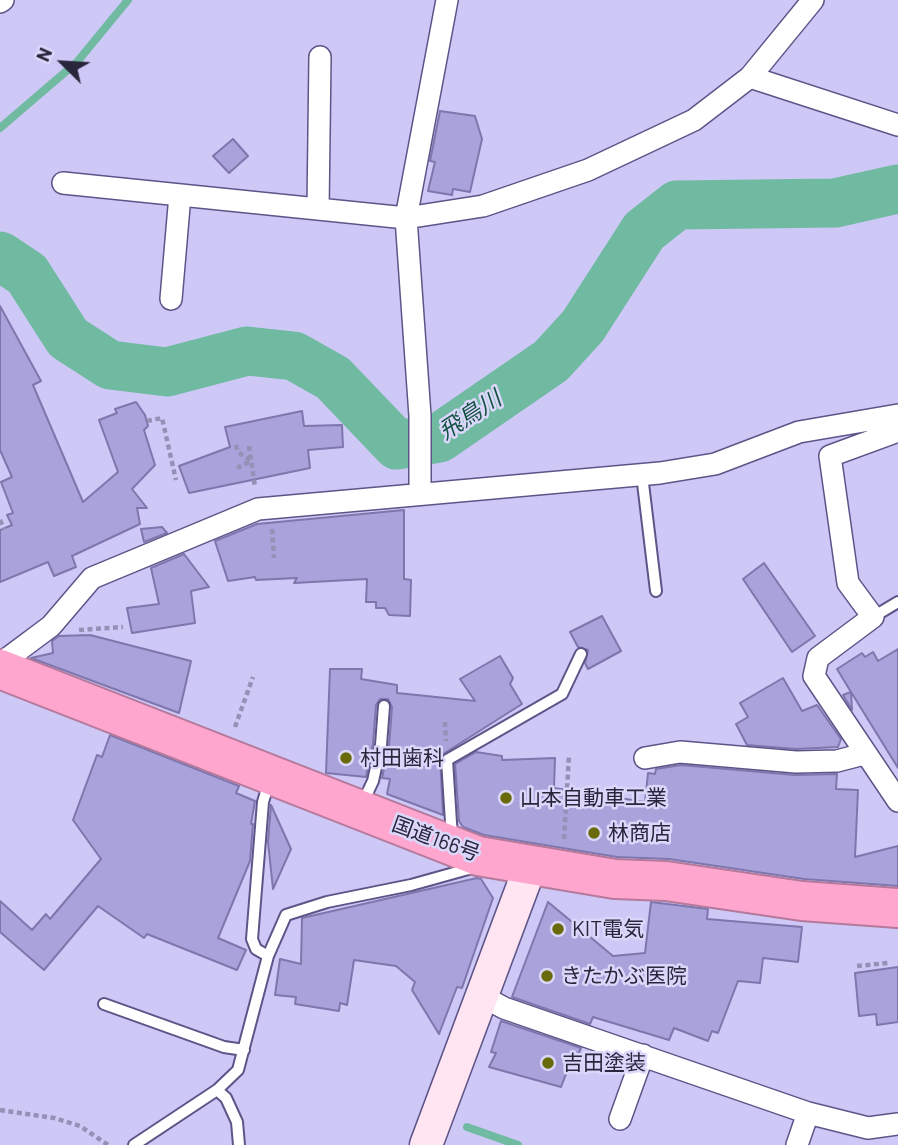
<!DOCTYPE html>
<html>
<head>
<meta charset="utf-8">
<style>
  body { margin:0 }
  #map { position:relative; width:898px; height:1145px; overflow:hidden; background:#cec8f7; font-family:Barlow,sans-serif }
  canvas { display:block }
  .north { position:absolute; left:28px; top:28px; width:70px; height:70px; -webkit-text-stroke:5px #dbd7fb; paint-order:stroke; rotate:294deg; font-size:19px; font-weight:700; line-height:28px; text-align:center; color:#29253b }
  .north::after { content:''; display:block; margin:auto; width:24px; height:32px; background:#29253b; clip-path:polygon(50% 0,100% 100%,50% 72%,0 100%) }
</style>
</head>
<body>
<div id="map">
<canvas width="898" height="1145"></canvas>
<div class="north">N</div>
</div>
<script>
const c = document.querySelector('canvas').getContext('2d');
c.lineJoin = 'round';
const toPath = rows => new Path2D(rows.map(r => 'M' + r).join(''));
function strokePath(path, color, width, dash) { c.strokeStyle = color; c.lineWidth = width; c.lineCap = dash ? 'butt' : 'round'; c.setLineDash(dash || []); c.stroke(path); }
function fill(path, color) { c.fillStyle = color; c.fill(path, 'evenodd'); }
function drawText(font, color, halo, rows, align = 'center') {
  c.font = font + ' Barlow,"Noto Sans JP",sans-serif'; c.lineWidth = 5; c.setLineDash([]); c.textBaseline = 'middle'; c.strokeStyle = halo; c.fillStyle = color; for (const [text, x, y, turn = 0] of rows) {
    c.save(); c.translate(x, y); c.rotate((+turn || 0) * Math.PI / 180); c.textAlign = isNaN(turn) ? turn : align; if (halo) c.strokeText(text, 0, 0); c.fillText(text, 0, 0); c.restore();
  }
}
const stream = toPath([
  [0,128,77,62,128,0],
  [467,1127,518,1145]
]);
const river = toPath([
  [0,256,27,274,68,338,110,365,167,372,247,351,294,356,333,378,397,445,439,438,551,361,583,326,644,231,677,205,835,203,898,189]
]);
const building = toPath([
  [440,111,475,116,482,139,470,192,453,189,452,195,428,191,435,162,430,161,440,111],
  [233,139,248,156,229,173,213,156,233,139],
  [0,306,41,381,33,385,83,502,118,472,99,420,117,413,115,409,136,402,145,415,148,426,144,430,155,465,132,489,147,508,137,508,140,524,72,556,76,567,54,576,48,562,0,582,0,530,12,525,7,515,13,513,1,482,12,477,0,450,0,306],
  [302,411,304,426,342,425,343,447,308,450,310,468,189,493,179,466,230,447,225,427,302,411],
  [404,510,404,579,411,580,410,616,389,615,385,608,376,608,376,602,366,602,367,579,294,583,297,578,256,580,255,577,228,581,215,541,257,524,404,510],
  [162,527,167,533,144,542,141,529,162,527],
  [184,554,209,587,191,591,195,623,132,633,127,608,159,604,151,568,184,554],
  [764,563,815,636,792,652,743,579,764,563],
  [602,616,621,651,588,669,585,663,588,650,578,647,570,632,602,616],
  [90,635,191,661,179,713,31,658,53,653,52,641,59,636,90,635],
  [898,649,898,768,851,692,852,710,843,695,851,692,837,669,862,653,865,657,873,652,878,661,898,649],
  [500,656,513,678,510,684,522,704,440,756,443,815,387,794,390,779,382,778,389,746,392,707,388,699,380,699,376,705,373,744,366,777,326,773,330,669,362,669,361,679,397,685,397,693,475,701,460,679,500,656],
  [783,678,802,711,817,705,841,739,838,747,796,749,747,745,736,724,748,717,740,703,783,678],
  [110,735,239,786,236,793,255,801,251,824,253,824,250,861,218,938,246,950,237,970,147,934,144,938,98,906,44,970,0,932,0,901,32,930,46,914,50,919,101,859,73,820,97,755,102,757,110,735],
  [476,752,502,756,502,760,555,758,554,788,645,802,648,773,655,774,656,769,681,765,795,775,837,774,836,789,858,790,855,857,898,846,898,886,804,879,669,859,617,857,484,835,463,827,459,821,455,764,476,752],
  [271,805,291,849,273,889,268,842,271,805],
  [477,878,481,879,493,898,462,988,457,987,439,1034,412,990,415,982,396,966,354,960,347,1005,340,1003,339,1011,295,1004,296,997,275,995,280,959,301,964,302,918,477,878],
  [548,902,613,956,645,953,651,902,708,909,707,919,802,927,798,962,763,958,760,983,738,981,718,1033,712,1031,708,1041,674,1028,669,1040,593,1017,590,1024,512,997,548,902],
  [898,967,898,1022,877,1025,876,1014,859,1016,855,973,898,967],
  [501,1021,581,1048,574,1065,570,1064,561,1087,489,1067,496,1053,491,1052,501,1021]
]);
const path = toPath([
  [147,421,162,418,176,480],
  [236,445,238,452,251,461,237,468],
  [249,446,255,487],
  [0,520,4,529],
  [272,529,274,558],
  [79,630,123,627],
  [445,722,446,741],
  [235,727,253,677],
  [564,839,569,755],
  [857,966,888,963],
  [0,1110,54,1118,80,1126,108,1145]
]);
const lane = toPath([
  [642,475,656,591],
  [873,617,898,602],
  [362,804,373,781,381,745,384,706],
  [452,838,447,760,562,694,581,654],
  [268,956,256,949,252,939,263,802,269,782],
  [104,1004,224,1047,244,1050],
  [217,1090,226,1098,237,1122,239,1145],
  [134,1145,217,1090,238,1070,268,956,286,915,327,902,411,885,472,868,474,864]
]);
const street = toPath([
  [0,2,3,0],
  [750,77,898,125],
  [63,183,406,218,483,206,588,170,694,120,750,77,813,0],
  [318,209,320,57],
  [171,299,180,195],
  [898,431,830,456,848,583,873,617,818,658,814,676,898,801],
  [420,493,420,416,406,218,447,0],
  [0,664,51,626,92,578,258,509,660,473,715,464,799,432,898,415],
  [645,758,680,752,796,762,837,761,864,754],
  [482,996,504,1008,808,1113,868,1128,898,1124],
  [620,1119,643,1055],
  [797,1145,808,1113]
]);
const secondary = toPath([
  [426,1145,530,867]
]);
const highway = toPath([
  [0,669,478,856,615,879,666,881,802,901,898,908]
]);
const markers = [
  [346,758,7,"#696b0b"],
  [506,798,7,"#696b0b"],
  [594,833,7,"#696b0b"],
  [558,929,7,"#696b0b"],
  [547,976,7,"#696b0b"],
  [548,1063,7,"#696b0b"]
];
const poiNames = [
  ["村田歯科",360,758],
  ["山本自動車工業",520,798],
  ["林商店",608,833],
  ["KIT電気",572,929],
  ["きたかぶ医院",561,976],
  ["吉田塗装",562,1063]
];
const streetNames = [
  ["国道166号",436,839,20]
];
const waterNames = [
  ["飛鳥川",470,415,-33]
];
strokePath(stream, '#6fbaa1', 8);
strokePath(river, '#6fbaa1', 49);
fill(building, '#aaa2db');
strokePath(building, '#7e76ac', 2);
strokePath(lane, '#5d5487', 14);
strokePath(street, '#5d5487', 24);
strokePath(secondary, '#5d5487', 35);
strokePath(highway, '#b4799b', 42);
strokePath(path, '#9590b6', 4.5, [5, 3.5]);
strokePath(lane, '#fff', 10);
strokePath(street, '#fff', 21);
strokePath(secondary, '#ffe4f1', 32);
strokePath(highway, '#ffa6cf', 38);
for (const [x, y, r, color] of markers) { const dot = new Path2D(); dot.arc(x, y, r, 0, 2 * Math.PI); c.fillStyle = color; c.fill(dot); strokePath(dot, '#dbd7fb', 2.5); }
drawText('21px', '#29253b', '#dbd7fb', poiNames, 'left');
drawText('21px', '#29253b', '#dbd7fb', streetNames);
drawText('italic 23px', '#145241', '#dbd7fb', waterNames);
</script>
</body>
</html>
